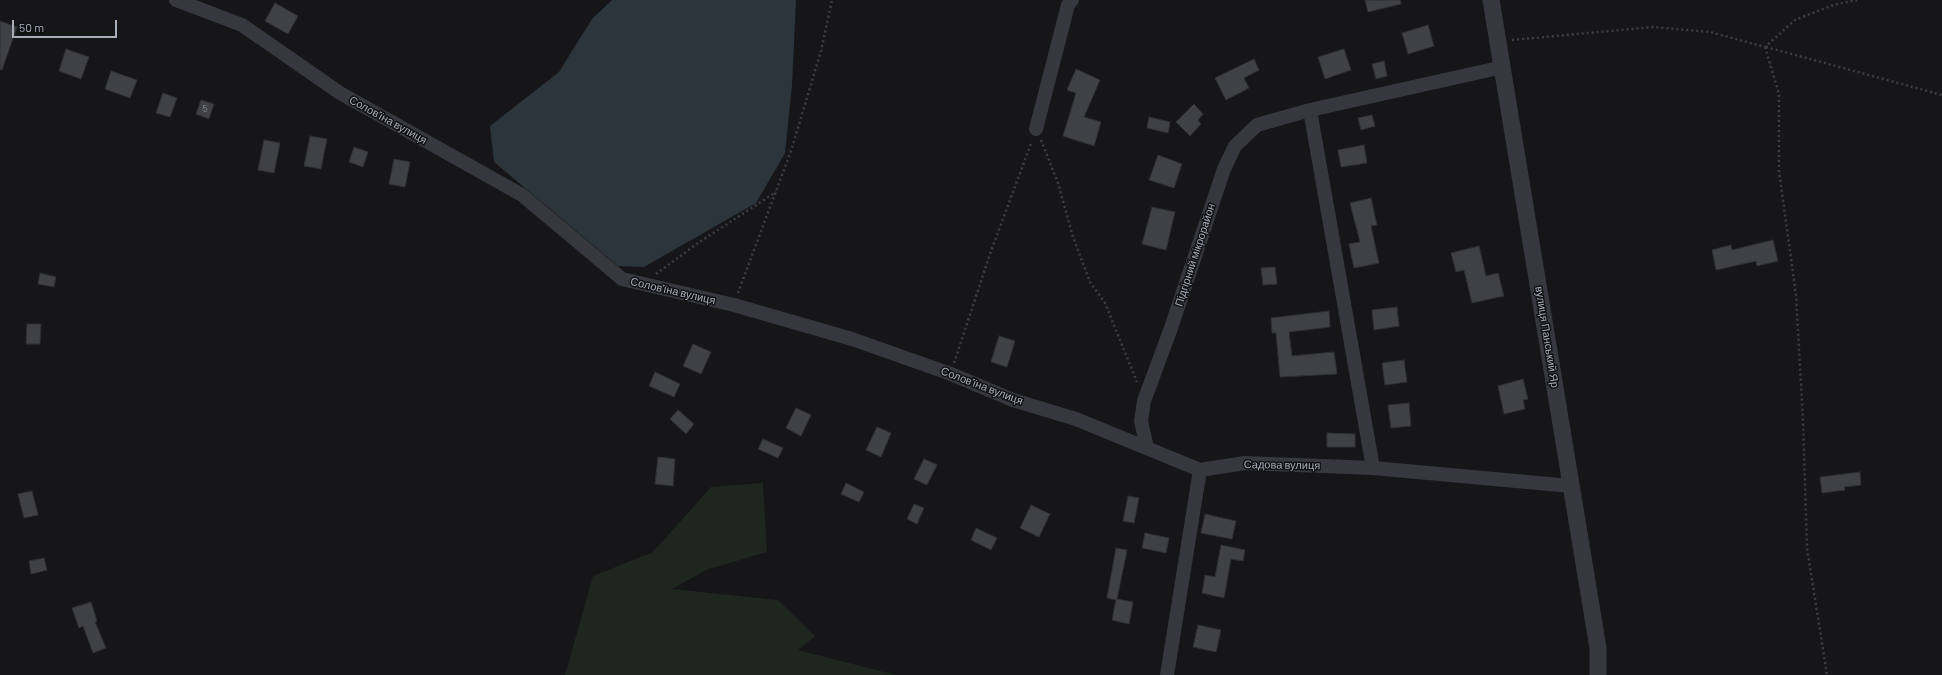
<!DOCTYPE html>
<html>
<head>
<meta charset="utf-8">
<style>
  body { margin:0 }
  #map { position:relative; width:1942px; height:675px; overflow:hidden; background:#161618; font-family:Barlow,sans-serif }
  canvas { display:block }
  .scale { position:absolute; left:12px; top:20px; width:105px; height:18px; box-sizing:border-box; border:2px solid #a8adb8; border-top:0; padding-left:5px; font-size:12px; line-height:14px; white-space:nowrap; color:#a8adb8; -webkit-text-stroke:3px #111113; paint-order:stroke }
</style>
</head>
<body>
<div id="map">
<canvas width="1942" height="675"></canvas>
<div class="scale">50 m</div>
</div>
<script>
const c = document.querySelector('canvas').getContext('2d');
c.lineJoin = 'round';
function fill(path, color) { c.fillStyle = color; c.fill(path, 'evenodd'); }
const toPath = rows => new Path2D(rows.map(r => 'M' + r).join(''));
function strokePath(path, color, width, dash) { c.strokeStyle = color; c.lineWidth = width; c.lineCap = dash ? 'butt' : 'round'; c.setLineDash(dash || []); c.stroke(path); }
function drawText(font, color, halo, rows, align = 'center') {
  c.font = font + ' Barlow,sans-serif'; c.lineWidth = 3; c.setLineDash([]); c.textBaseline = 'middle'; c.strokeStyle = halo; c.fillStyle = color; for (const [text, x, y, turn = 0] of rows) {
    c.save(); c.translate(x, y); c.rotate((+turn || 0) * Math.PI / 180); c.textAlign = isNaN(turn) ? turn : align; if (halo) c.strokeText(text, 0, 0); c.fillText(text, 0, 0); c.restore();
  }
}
const green = toPath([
  [763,483,767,552,706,570,672,589,778,600,815,636,798,650,896,675,565,675,593,576,653,552,711,487]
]);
const water = toPath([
  [612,0,796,0,792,85,785,153,756,203,644,267,618,266,494,162,490,126,559,72,592,19]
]);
const building = toPath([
  [1365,0,1400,0,1401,4,1368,12,1365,0],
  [275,3,298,16,288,34,265,21,275,3],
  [0,21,17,27,2,70,0,69,0,21],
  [1428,25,1434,46,1408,54,1402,33,1428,25],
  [66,49,89,57,81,79,59,71,66,49],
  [1344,49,1351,70,1325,79,1318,57,1344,49],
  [1254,59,1259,70,1244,78,1249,88,1226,100,1215,78,1254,59],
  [1384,61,1387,76,1376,79,1372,64,1384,61],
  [1076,69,1100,80,1084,117,1101,122,1094,146,1063,136,1076,93,1067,90,1076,69],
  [111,71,137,80,130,98,105,89,111,71],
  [163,93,177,98,170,117,156,113,163,93],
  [201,100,214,104,209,119,196,114,201,100],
  [1194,104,1203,114,1198,120,1201,124,1190,136,1176,122,1194,104],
  [1372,115,1375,126,1361,130,1358,118,1372,115],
  [1149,117,1170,122,1168,133,1147,128,1149,117],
  [310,136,327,139,321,169,304,166,310,136],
  [264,140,280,143,274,173,258,170,264,140],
  [1364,145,1367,163,1341,167,1338,150,1364,145],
  [354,147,368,152,363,167,349,162,354,147],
  [1158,155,1182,164,1174,188,1149,180,1158,155],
  [394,159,410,162,405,187,389,184,394,159],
  [1371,198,1377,225,1371,226,1379,263,1354,268,1349,244,1360,242,1350,203,1371,198],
  [1152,207,1175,212,1166,250,1142,244,1152,207],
  [1773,240,1778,261,1757,266,1756,261,1716,270,1712,250,1731,245,1732,250,1773,240],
  [1479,246,1486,276,1498,273,1504,296,1472,303,1464,270,1456,272,1451,253,1479,246],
  [1275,267,1277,284,1263,285,1261,268,1275,267],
  [40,273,56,277,54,287,38,284,40,273],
  [1397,307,1399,326,1374,330,1372,310,1397,307],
  [1329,311,1330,327,1289,332,1292,356,1334,352,1337,374,1280,377,1276,333,1272,333,1271,318,1329,311],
  [27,324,41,324,40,344,26,344,27,324],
  [999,336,1015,341,1007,367,991,362,999,336],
  [693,344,711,352,701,374,683,366,693,344],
  [1404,360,1407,382,1385,385,1382,363,1404,360],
  [655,372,680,384,674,397,649,386,655,372],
  [1523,379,1528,399,1523,400,1525,409,1504,414,1498,386,1523,379],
  [1409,403,1411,426,1391,428,1388,405,1409,403],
  [796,408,811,415,801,436,786,428,796,408],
  [678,410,694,424,686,434,670,419,678,410],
  [877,427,891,433,881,457,866,450,877,427],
  [1327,433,1355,434,1355,447,1327,447,1327,433],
  [763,439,783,448,778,458,758,449,763,439],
  [658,457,675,459,673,486,655,484,658,457],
  [924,459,937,465,927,485,914,479,924,459],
  [1860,472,1861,485,1844,487,1845,490,1822,493,1820,477,1860,472],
  [846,483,864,492,859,502,841,494,846,483],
  [32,491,38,515,24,518,18,494,32,491],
  [1128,496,1139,498,1134,523,1123,521,1128,496],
  [914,504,924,508,917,524,907,519,914,504],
  [1031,505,1050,514,1039,537,1020,528,1031,505],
  [1205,514,1236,521,1232,539,1201,533,1205,514],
  [976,528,997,538,991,550,971,540,976,528],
  [1145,533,1169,538,1166,553,1142,548,1145,533],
  [1221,545,1245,550,1243,561,1231,559,1224,598,1202,593,1205,575,1215,577,1221,545],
  [1116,548,1127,550,1117,599,1133,602,1129,624,1112,620,1116,600,1107,598,1116,548],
  [44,558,47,570,31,574,29,561,44,558],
  [91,602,97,621,95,622,106,648,93,653,83,626,79,628,72,608,91,602],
  [1198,625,1221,630,1216,652,1193,647,1198,625]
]);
const path = toPath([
  [1512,40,1653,27,1710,32,1765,47,1795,20,1833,5,1857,0],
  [1765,47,1779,94,1779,171,1796,295,1803,420,1807,548,1827,675],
  [1766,47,1942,95],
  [1041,140,1058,183,1073,237,1090,282,1105,303,1137,382],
  [656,274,698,243,776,192],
  [738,293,791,151,821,51,832,0],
  [954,363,991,251,1032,141]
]);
const minor = toPath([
  [176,0,242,25,340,93,522,195,622,279,734,305,852,339,951,374,1013,400,1076,419,1200,470],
  [1310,110,1373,468],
  [1036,129,1068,5,1072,0],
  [1147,448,1141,421,1144,401,1171,328,1224,169,1235,146,1257,125,1310,110,1503,67],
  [1167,675,1200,470,1245,463,1373,468,1571,486]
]);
const tertiary = toPath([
  [1491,0,1598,648,1598,675]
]);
const numberNames = [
  ["5",205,109]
];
const streetNames = [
  ["Солов'їна вулиця",388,120,29],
  ["Підгірний мікрорайон",1195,255,-72],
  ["Солов'їна вулиця",673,291,13],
  ["вулиця Панський Яр",1547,337,81],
  ["Солов'їна вулиця",982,386,21],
  ["Садова вулиця",1282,465,1]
];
fill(green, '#1e261f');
fill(water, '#2c353c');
fill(building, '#404145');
strokePath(building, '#303034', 1);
strokePath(path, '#3d3f44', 2.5, [2, 3]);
strokePath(minor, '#37383d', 14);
strokePath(tertiary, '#37383d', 17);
drawText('9px', '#8e929b', null, numberNames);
drawText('11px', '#a8adb8', '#111113', streetNames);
</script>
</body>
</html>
